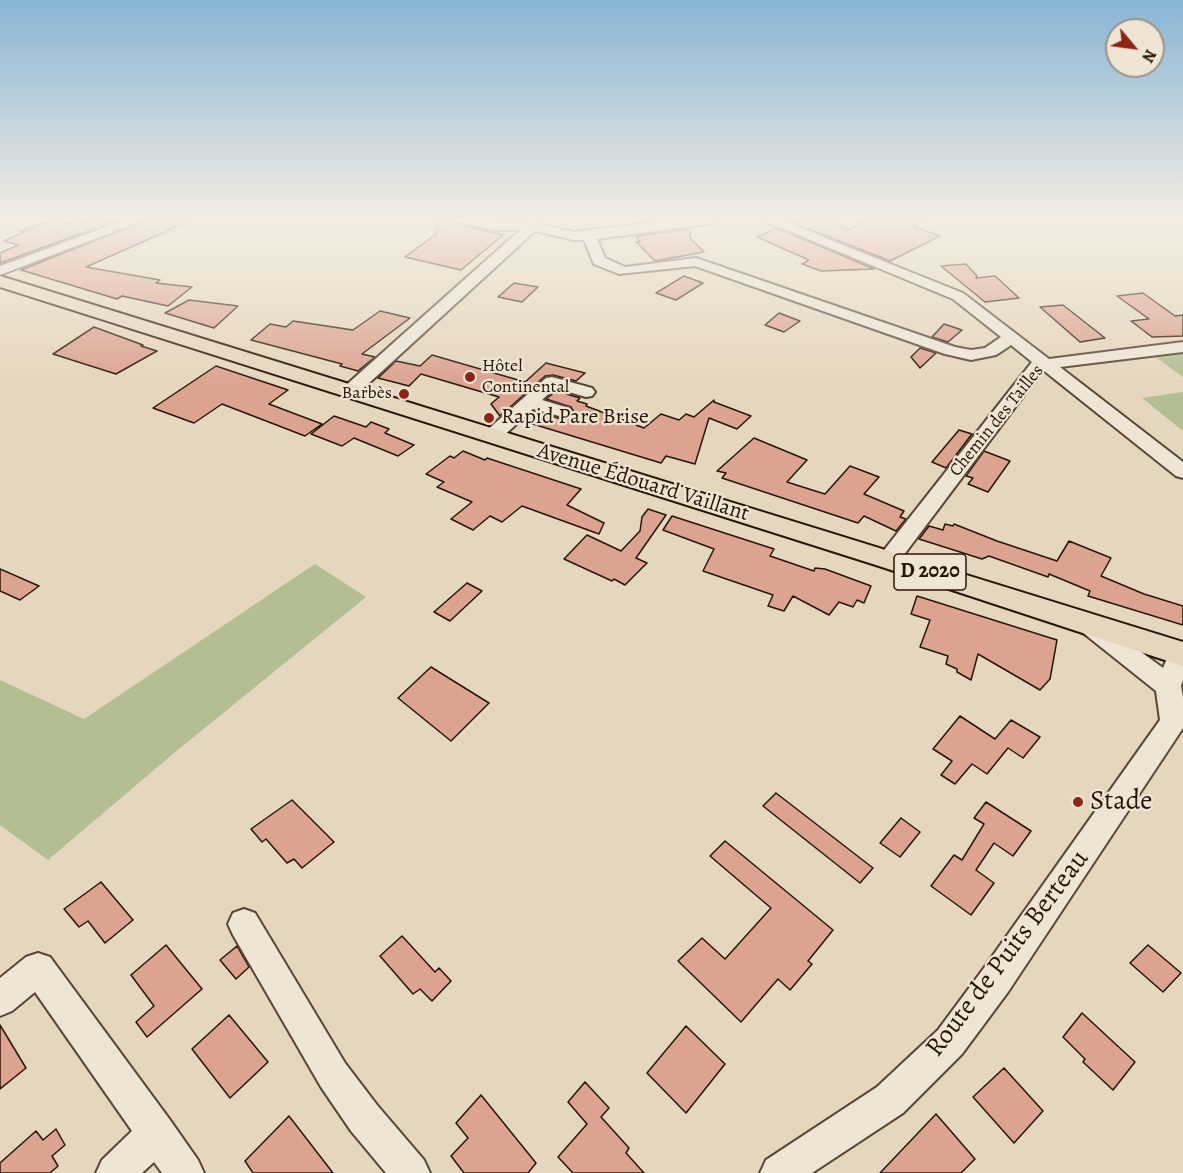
<!DOCTYPE html>
<html>
<head>
<meta charset="utf-8">
<style>
  body { margin:0 }
  #map { position:relative; width:1183px; height:1173px; overflow:hidden; background:#e5d7be; font-family:Alegreya,serif }
  canvas { display:block }
  .north { position:absolute; left:1105px; top:18px; width:60px; height:60px; box-sizing:border-box; background:#eee5d5; border:2px solid #9e9283; border-radius:50%; rotate:119deg; font-size:16px; font-weight:700; line-height:24px; text-align:center; color:#271608 }
  .north::after { content:''; display:block; margin:auto; width:21px; height:27px; background:#8f2418; clip-path:polygon(50% 0,100% 100%,50% 72%,0 100%) }
</style>
</head>
<body>
<div id="map">
<canvas width="1183" height="1173"></canvas>
<div class="north">N</div>
</div>
<script>
const c = document.querySelector('canvas').getContext('2d');
c.lineJoin = 'round';
function fill(path, color) { c.fillStyle = color; c.fill(path, 'evenodd'); }
const toPath = rows => new Path2D(rows.map(r => 'M' + r).join(''));
function strokePath(path, color, width, dash) { c.strokeStyle = color; c.lineWidth = width; c.lineCap = dash ? 'butt' : 'round'; c.setLineDash(dash || []); c.stroke(path); }
function drawText(font, color, halo, rows, align = 'center') {
  c.font = font + ' Alegreya,serif'; c.lineWidth = 4.5; c.setLineDash([]); c.textBaseline = 'middle'; c.strokeStyle = halo; c.fillStyle = color; for (const [text, x, y, turn = 0] of rows) {
    c.save(); c.translate(x, y); c.rotate((+turn || 0) * Math.PI / 180); c.textAlign = isNaN(turn) ? turn : align; if (halo) c.strokeText(text, 0, 0); c.fillText(text, 0, 0); c.restore();
  }
}
const green = toPath([
  [1183,350,1183,377,1150,353],
  [1183,392,1183,431,1142,398],
  [315,564,366,597,174,753,48,860,0,825,0,680,84,719]
]);
const building = toPath([
  [55,219,66,224,79,220,86,223,96,219,121,219,0,263,0,253,18,245,4,241,24,232,21,231,55,219],
  [149,219,194,219,86,267,160,280,156,283,192,287,168,306,122,296,117,299,21,270,149,219],
  [437,219,453,219,456,224,503,235,461,270,405,257,436,234,437,219],
  [797,219,828,221,849,229,866,219,882,222,888,219,927,219,913,226,940,236,890,261,791,222,797,219],
  [777,228,874,269,821,271,802,264,809,260,757,237,777,228],
  [690,229,690,238,704,252,655,261,636,242,640,242,636,236,690,229],
  [966,264,977,276,976,278,995,276,1019,298,985,302,941,266,966,264],
  [684,276,703,283,676,300,656,293,684,276],
  [514,283,538,287,522,302,498,297,514,283],
  [1143,293,1175,316,1183,315,1183,336,1152,337,1131,321,1149,319,1117,296,1143,293],
  [189,300,238,306,214,328,165,313,189,300],
  [1063,305,1105,338,1080,342,1040,307,1063,305],
  [380,311,410,318,362,354,375,357,358,371,340,366,342,364,251,340,270,324,286,327,293,321,353,330,380,311],
  [779,313,800,321,784,332,765,325,779,313],
  [944,324,962,330,948,342,932,337,944,324],
  [94,327,143,345,141,346,157,351,116,374,53,354,94,327],
  [920,348,936,353,920,368,911,357,920,348],
  [432,355,525,382,546,363,585,373,576,381,553,375,545,376,500,416,491,404,499,397,421,374,409,386,378,378,396,361,420,366,432,355],
  [216,366,288,390,269,404,322,424,305,436,222,404,194,423,153,408,216,366],
  [556,391,580,398,577,401,587,404,586,406,644,428,661,414,679,420,686,414,694,417,714,400,714,402,751,416,737,429,709,418,695,464,666,456,661,463,523,421,534,411,562,419,571,417,574,412,571,407,546,399,556,391],
  [334,416,366,427,371,422,389,429,385,433,414,445,398,456,354,438,342,446,311,434,334,416],
  [959,430,972,434,946,468,932,462,959,430],
  [754,438,807,460,787,482,812,490,825,494,850,466,879,477,864,494,904,511,900,517,906,519,896,531,864,516,858,523,722,478,726,473,717,471,754,438],
  [463,451,485,460,487,458,581,489,567,505,604,523,599,534,522,506,502,522,490,516,473,530,451,519,472,502,437,487,444,482,426,474,450,456,454,458,463,451],
  [984,451,1010,461,988,492,968,484,973,478,966,476,984,451],
  [648,509,666,515,636,558,647,563,625,585,614,579,612,581,564,559,587,535,621,551,640,531,642,517,648,509],
  [672,516,774,549,770,556,814,571,815,568,825,569,871,586,864,603,857,600,853,607,839,602,829,615,793,596,784,611,768,606,773,595,703,571,714,549,663,530,672,516],
  [945,524,953,526,954,524,997,541,1057,561,1069,541,1111,558,1101,576,1144,594,1183,606,1183,625,1088,596,1090,591,1049,574,1048,577,989,556,982,559,919,539,929,526,943,530,945,524],
  [0,569,39,586,20,600,0,591,0,569],
  [467,583,482,591,450,621,434,612,467,583],
  [917,596,1057,640,1050,679,1040,690,978,654,971,680,957,672,957,669,946,664,948,656,920,647,930,620,911,614,917,596],
  [431,667,489,703,451,741,398,698,431,667],
  [960,716,995,739,1011,720,1040,737,1023,758,1008,748,987,774,972,764,955,784,941,775,952,761,933,749,960,716],
  [776,793,873,868,860,883,763,806,776,793],
  [292,800,334,842,302,868,294,859,287,863,266,839,262,842,251,829,292,800],
  [986,802,1031,831,1013,856,994,843,976,870,994,883,971,915,931,886,954,855,962,860,984,824,974,818,986,802],
  [901,818,920,832,900,857,880,843,901,818],
  [725,841,833,930,808,961,812,964,790,990,778,979,741,1022,678,961,702,938,725,959,771,908,710,856,725,841],
  [101,882,133,920,105,943,88,921,79,927,64,909,101,882],
  [402,936,435,972,439,968,451,981,432,1001,420,989,413,994,380,956,402,936],
  [166,945,202,989,147,1037,136,1022,154,1006,131,975,166,945],
  [1148,945,1181,973,1163,992,1130,963,1148,945],
  [237,946,249,967,236,979,220,960,237,946],
  [1082,1013,1135,1062,1113,1090,1083,1062,1085,1059,1063,1037,1082,1013],
  [229,1015,268,1062,230,1098,192,1049,229,1015],
  [0,1025,26,1068,0,1089,0,1025],
  [686,1026,725,1064,686,1113,647,1073,686,1026],
  [1004,1068,1043,1111,1014,1143,973,1097,1004,1068],
  [585,1082,609,1108,601,1117,629,1148,626,1153,644,1173,573,1173,558,1157,587,1124,568,1102,585,1082],
  [481,1095,536,1163,528,1173,464,1173,451,1156,468,1138,456,1123,481,1095],
  [936,1114,975,1159,961,1173,880,1173,936,1114],
  [289,1116,333,1173,253,1173,245,1161,289,1116],
  [56,1129,65,1145,52,1156,58,1166,50,1173,0,1173,0,1163,36,1131,43,1140,56,1129]
]);
const minor = toPath([
  [128,219,147,219,0,275,0,266,128,219],
  [455,219,482,219,495,222,528,222,530,219,540,219,540,224,574,232,683,219,720,219,714,223,597,239,605,258,625,267,696,258,955,347,971,350,985,348,1001,337,953,299,760,219,778,219,963,293,1049,359,1183,342,1183,352,1060,367,1183,462,1183,478,1176,476,1043,370,897,564,889,566,881,564,878,559,881,554,1032,362,1011,345,996,355,971,360,945,354,695,266,619,274,594,264,584,240,574,240,535,231,356,395,344,395,341,391,344,387,520,230,495,230,456,222,455,219],
  [552,377,592,388,595,392,592,396,586,397,555,388,542,400,569,408,572,412,569,416,563,417,533,409,499,440,485,440,483,436,485,432,546,378,552,377],
  [1090,617,1098,620,1163,668,1172,646,1183,644,1183,680,1181,686,1183,697,1183,728,1008,992,962,1054,903,1113,812,1173,760,1173,766,1160,877,1087,938,1030,984,968,1160,720,1156,691,1082,632,1078,626,1082,620,1090,617],
  [244,909,255,913,345,1063,377,1105,424,1160,430,1173,386,1173,351,1131,321,1087,233,935,228,924,233,913,244,909],
  [38,953,50,957,170,1120,198,1160,204,1173,162,1173,154,1162,142,1173,96,1173,102,1160,132,1131,35,992,12,1011,0,1016,0,978,26,957,38,953]
]);
const major = toPath([
  [0,276,1183,642,1183,666,879,566,0,287,0,276]
]);
const markers = [
  [470,377,6,"#8f2418"],
  [404,394,6,"#8f2418"],
  [489,418,6,"#8f2418"],
  [1078,802,6,"#8f2418"]
];
const farPoinames = [
  ["Hôtel",482,367],
  ["Continental",482,388],
  ["Barbès",392,394,"right"]
];
const farStreetnames = [
  ["Chemin des Tailles",997,421,-51]
];
const shields = [
  [930,572,72]
];
const shieldNames = [
  ["D 2020",930,572]
];
const poiNames = [
  ["Rapid Pare Brise",501,418]
];
const streetNames = [
  ["Avenue Édouard Vaillant",643,483,17]
];
const nearPoinames = [
  ["Stade",1090,802]
];
const nearStreetnames = [
  ["Route de Puits Berteau",1008,954,-53]
];
fill(green, '#b3bf93');
fill(building, '#dca391');
strokePath(building, '#271608', 1.5);
strokePath(minor, '#564636', 4);
strokePath(major, '#271608', 4);
fill(minor, '#eee5d5');
fill(major, '#e5d7be');
const sky = c.createLinearGradient(0, 0, 0, 384);
sky.addColorStop(0, '#88b5d6');
sky.addColorStop(0.57, '#f3ede2');
sky.addColorStop(1, '#f3ede200');
c.fillStyle = sky;
c.fillRect(0, 0, 1183, 384);
for (const [x, y, r, color] of markers) { const dot = new Path2D(); dot.arc(x, y, r, 0, 2 * Math.PI); c.fillStyle = color; c.fill(dot); strokePath(dot, '#eee5d5', 2); }
drawText('18px', '#271608', '#eee5d5', farPoinames, 'left');
drawText('18px', '#271608', '#eee5d5', farStreetnames);
for (const [x, y, w] of shields) { const box = new Path2D(); box.roundRect(x - w / 2, y - 18, w, 36, 4.5); c.fillStyle = '#eee5d5'; c.fill(box); strokePath(box, '#271608', 1.5); }
drawText('bold 21px', '#271608', null, shieldNames);
drawText('22px', '#271608', '#eee5d5', poiNames, 'left');
drawText('22px', '#271608', '#eee5d5', streetNames);
drawText('27px', '#271608', '#eee5d5', nearPoinames, 'left');
drawText('27px', '#271608', '#eee5d5', nearStreetnames);
</script>
</body>
</html>
